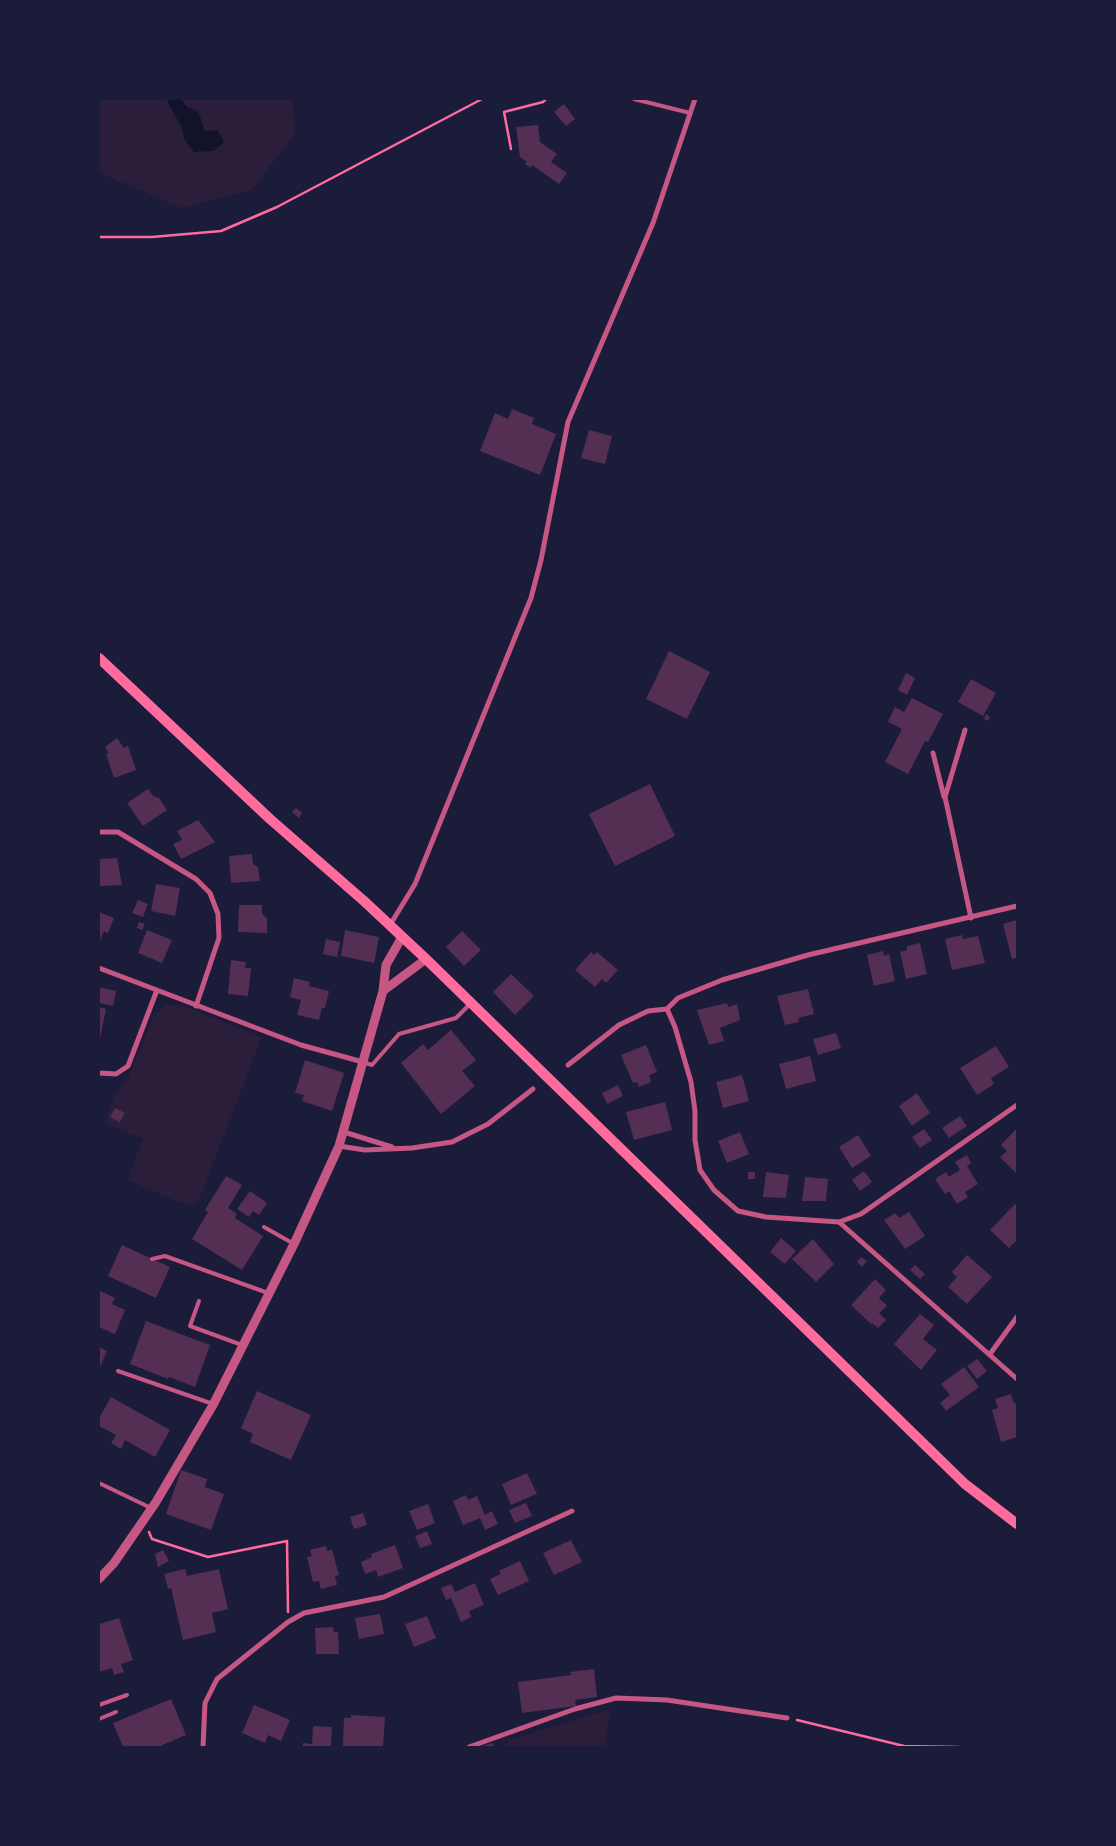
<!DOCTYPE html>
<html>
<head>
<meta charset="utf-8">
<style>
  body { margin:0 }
  #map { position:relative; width:1116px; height:1846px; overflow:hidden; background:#1b1b3a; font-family:Helvetica,sans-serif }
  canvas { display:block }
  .frame { position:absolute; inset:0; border:100px solid #1b1b3a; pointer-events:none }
</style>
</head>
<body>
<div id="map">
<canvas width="1116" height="1846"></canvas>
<div class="frame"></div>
</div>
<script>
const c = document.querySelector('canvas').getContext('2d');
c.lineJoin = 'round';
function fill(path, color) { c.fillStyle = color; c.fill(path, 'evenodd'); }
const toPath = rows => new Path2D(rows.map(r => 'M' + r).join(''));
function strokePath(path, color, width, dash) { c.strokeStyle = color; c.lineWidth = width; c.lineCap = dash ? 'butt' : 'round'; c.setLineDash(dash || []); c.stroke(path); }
const green = toPath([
  [99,99,293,99,295,133,253,189,182,208,99,173],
  [166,1005,180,1005,262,1037,198,1203,186,1205,127,1180,143,1139,105,1123,117,1091,127,1080,154,1015],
  [611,1709,605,1747,505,1747,509,1740]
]);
const water = toPath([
  [166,99,181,99,187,107,198,111,205,131,218,130,224,142,214,151,194,152,184,139,182,128]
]);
const building = toPath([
  [564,104,575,119,566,126,554,112],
  [538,125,540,142,557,154,551,162,567,173,559,184,532,165,531,168,525,164,527,162,520,157,516,127],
  [512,409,534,418,532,424,556,434,540,475,480,451,495,413,508,419],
  [589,430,612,436,605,464,581,458],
  [669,651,710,672,687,719,646,699],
  [906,673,915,678,907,695,898,690],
  [971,679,996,693,983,716,958,702],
  [912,698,943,714,928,742,925,741,908,774,885,762,902,729,888,722,895,707,904,712],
  [986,714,990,717,988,721,984,719],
  [117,738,124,748,128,746,136,770,114,778,106,754,109,753,105,747],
  [650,784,675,836,615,866,589,814],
  [148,789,153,796,159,798,167,810,143,826,127,803],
  [296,808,302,813,299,818,292,812],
  [198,820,215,842,181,859,173,844,182,840,177,831],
  [252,854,253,864,258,867,260,881,231,883,229,856],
  [117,858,122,885,99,886,99,859],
  [156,884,180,888,175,916,151,911],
  [138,900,148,904,143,917,132,913],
  [239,905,262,905,262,914,267,918,267,933,238,932],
  [99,912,114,918,108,933,104,931,99,943],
  [1017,920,1017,958,1012,959,1003,924],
  [139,922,145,924,142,930,137,928],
  [147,930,172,940,162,963,138,953],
  [345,930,379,937,374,963,341,956],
  [462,931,481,950,464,966,446,947],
  [962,935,963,939,978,936,985,963,952,970,945,939],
  [326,939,340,942,337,957,323,954],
  [920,943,927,974,906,979,900,952,907,950,907,946],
  [883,951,884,956,889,954,895,981,874,986,867,955],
  [591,952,594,955,597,952,618,970,606,983,602,979,595,987,575,970],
  [231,960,246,962,245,968,251,968,248,996,228,994],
  [511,974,534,996,515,1015,493,992],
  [294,978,310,982,309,986,329,991,325,1008,322,1008,319,1020,297,1015,301,1000,290,997],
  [99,987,116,991,113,1006,99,1003],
  [808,989,814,1014,798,1018,799,1022,785,1025,777,996],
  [727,1003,728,1007,737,1004,740,1020,720,1028,724,1041,709,1045,697,1010],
  [99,1007,106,1009,100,1039,99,1039],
  [451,1030,476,1060,462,1071,475,1086,441,1114,401,1063,423,1044,428,1050],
  [836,1033,841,1048,818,1055,813,1039],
  [646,1045,657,1072,649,1075,651,1082,639,1087,637,1082,633,1083,621,1055],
  [996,1046,1009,1067,991,1078,994,1084,977,1095,960,1068],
  [810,1056,816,1081,786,1089,779,1064],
  [305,1060,344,1073,332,1111,302,1101,304,1095,295,1093],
  [742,1075,749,1101,723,1108,716,1082],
  [618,1085,623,1096,607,1104,602,1093],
  [917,1093,930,1113,912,1126,899,1106],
  [665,1102,672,1130,634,1140,626,1112],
  [115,1108,125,1113,120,1122,110,1117],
  [960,1116,967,1126,949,1138,942,1128],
  [1017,1128,1017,1174,1000,1157,1007,1151,1001,1145],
  [924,1129,932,1140,920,1148,912,1137],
  [740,1132,749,1154,727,1163,718,1141],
  [858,1135,871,1156,852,1168,839,1147],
  [967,1155,971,1163,967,1166,978,1184,965,1192,968,1197,957,1204,949,1191,945,1194,935,1179,946,1172,949,1177,960,1170,955,1162],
  [864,1171,872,1182,860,1191,852,1180],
  [748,1172,755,1172,755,1179,748,1179],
  [766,1172,789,1175,786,1198,763,1197],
  [226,1176,242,1185,228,1208,237,1214,235,1218,263,1236,242,1270,192,1239,208,1212,205,1210],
  [805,1177,828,1179,826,1201,802,1201],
  [250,1191,267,1203,259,1215,253,1211,249,1217,237,1209],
  [1015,1204,1017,1206,1017,1240,1009,1248,990,1230],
  [909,1212,925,1236,905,1249,884,1220,895,1213,899,1218],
  [781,1238,796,1251,785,1264,770,1252],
  [813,1239,834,1264,816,1282,792,1259],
  [122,1245,170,1267,156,1298,108,1276],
  [967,1255,992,1277,967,1304,948,1287,957,1277,952,1272],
  [861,1257,867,1261,862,1267,857,1262],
  [915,1265,925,1274,920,1279,910,1270],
  [875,1279,886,1290,879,1298,887,1306,879,1313,886,1320,878,1328,872,1323,871,1324,851,1305],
  [100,1291,115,1298,112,1304,125,1310,115,1334,99,1327],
  [920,1314,934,1325,923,1339,937,1350,921,1370,894,1344],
  [146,1321,210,1345,195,1387,169,1377,168,1379,130,1364],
  [99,1347,107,1351,99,1369],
  [977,1359,987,1371,977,1379,967,1366],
  [964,1367,979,1387,946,1411,940,1403,950,1395,941,1384],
  [257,1391,311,1415,291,1460,250,1442,253,1434,241,1428],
  [1011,1394,1014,1404,1017,1402,1017,1437,1001,1442,992,1410,998,1408,995,1399],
  [111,1397,170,1430,155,1457,125,1440,121,1449,111,1443,116,1435,99,1426,99,1418],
  [181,1470,207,1479,205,1487,224,1494,211,1530,166,1514],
  [527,1473,537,1494,511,1505,502,1484],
  [466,1495,468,1500,477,1496,485,1515,492,1511,498,1524,485,1530,480,1518,463,1525,453,1501],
  [526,1503,532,1516,515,1523,509,1510],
  [428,1504,435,1523,417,1530,409,1511],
  [363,1513,367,1525,354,1529,350,1517],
  [427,1531,432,1544,420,1548,415,1536],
  [571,1540,582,1562,554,1575,543,1553],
  [395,1545,403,1568,378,1577,376,1570,365,1574,361,1562,372,1557,371,1554],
  [326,1546,327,1551,332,1550,339,1575,335,1576,337,1585,321,1589,319,1581,313,1582,307,1557,312,1556,310,1550],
  [163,1550,169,1561,158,1567,155,1554],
  [520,1561,529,1581,498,1595,490,1579,501,1574,499,1571],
  [185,1569,187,1576,219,1569,228,1609,212,1613,216,1632,183,1640,171,1588,168,1589,164,1574],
  [475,1583,484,1605,469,1611,471,1617,461,1622,451,1598,446,1600,441,1588,451,1584,455,1592],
  [380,1614,384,1634,359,1639,355,1618],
  [427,1616,436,1638,414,1647,405,1624],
  [119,1618,133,1660,121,1664,124,1672,114,1675,112,1668,99,1672,99,1624],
  [333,1627,334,1632,338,1632,339,1654,316,1654,315,1628],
  [594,1669,597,1697,575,1700,576,1706,522,1713,518,1682,571,1675,570,1672],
  [171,1699,186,1735,158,1747,123,1747,113,1723],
  [254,1705,290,1720,281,1741,268,1735,265,1743,242,1733],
  [351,1715,385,1717,383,1747,343,1747,344,1718,351,1718],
  [313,1726,332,1727,331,1747,303,1747,303,1743,312,1744],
  [493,1743,494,1747,480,1747]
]);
const path = toPath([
  [511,149,504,112,543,102,546,99],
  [99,237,152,237,221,231,277,207,482,99],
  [149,1532,152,1539,208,1557,287,1541,288,1612],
  [797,1720,904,1746,959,1747]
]);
const service = toPath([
  [634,99,690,113],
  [363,1062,372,1065,399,1034,456,1018,470,1004],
  [264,1227,294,1244],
  [152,1259,165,1256,268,1293],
  [199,1301,190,1326,242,1345],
  [118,1371,213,1404],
  [99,1483,151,1508],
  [99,1705,127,1695],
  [99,1719,116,1712]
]);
const minor = toPath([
  [965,730,945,797,971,918],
  [933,753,944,797],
  [99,832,118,832,196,879,210,893,218,914,219,938,196,1006],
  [390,925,415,884,531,598,541,560,568,422,653,223,695,99],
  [99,968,301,1045,363,1062],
  [667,1009,675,1027,691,1082,695,1111,695,1140,700,1170,714,1190,738,1211,766,1217,839,1222,861,1214,1017,1105],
  [568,1065,619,1025,648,1011,667,1009,678,998,722,980,808,955,1017,906],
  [99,1073,116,1074,128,1066,157,990],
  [344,1132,392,1147],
  [339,1146,365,1150,412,1148,452,1142,488,1124,533,1089],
  [839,1222,1017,1379],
  [990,1354,1017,1317],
  [203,1747,205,1703,217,1679,288,1622,304,1613,384,1597,572,1511],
  [469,1747,575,1709,616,1698,667,1700,787,1718]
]);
const tertiary = toPath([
  [383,991,426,959],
  [99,1579,114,1563,156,1502,213,1405,294,1244,339,1146,383,991,386,965,402,937]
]);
const secondary = toPath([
  [99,658,270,819,364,901,426,959,965,1484,1017,1524]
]);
fill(green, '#2a1e3b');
fill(water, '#12122b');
fill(building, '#542f53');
strokePath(path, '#ff6b9d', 2.5);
strokePath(service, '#c65784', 4);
strokePath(minor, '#c65784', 5);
strokePath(tertiary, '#c65784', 9);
strokePath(secondary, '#ff6b9d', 10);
</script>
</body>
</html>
